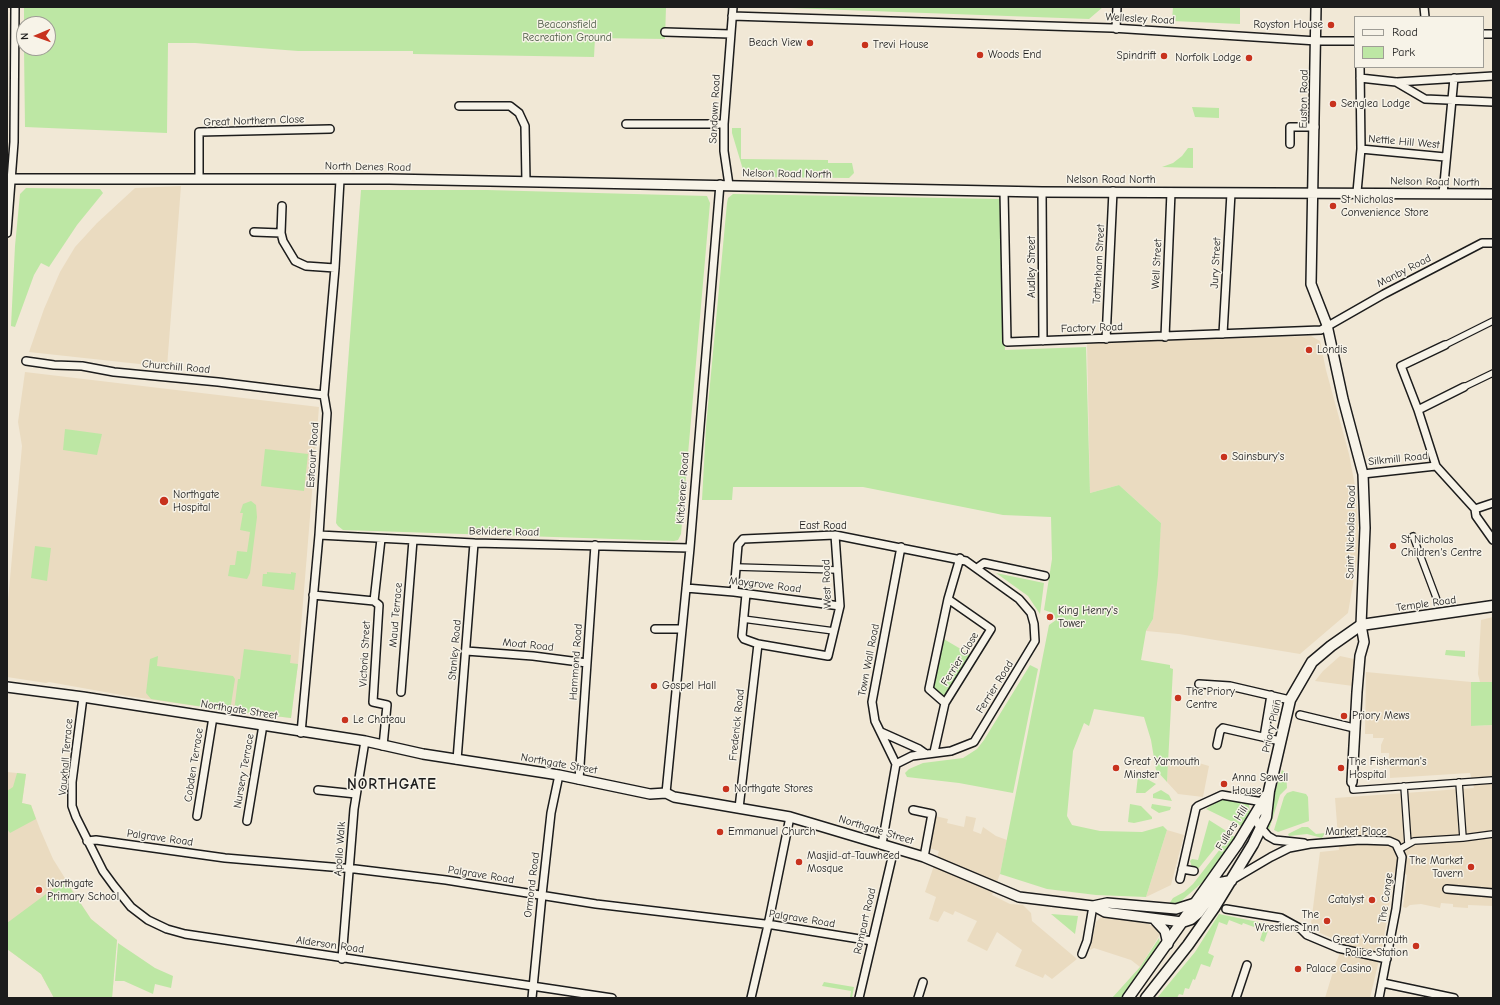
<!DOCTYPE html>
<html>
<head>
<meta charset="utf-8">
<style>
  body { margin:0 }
  #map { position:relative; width:1500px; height:1005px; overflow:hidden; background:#f1e8d6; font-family:"Comic Neue",sans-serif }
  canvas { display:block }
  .frame { position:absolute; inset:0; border:8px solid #1c1c1c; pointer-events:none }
  .legend { position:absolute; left:1354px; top:16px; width:130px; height:52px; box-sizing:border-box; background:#f7f3e8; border:1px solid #9f9d96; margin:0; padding:5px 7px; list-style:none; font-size:12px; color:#1c1c1c }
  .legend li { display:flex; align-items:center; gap:8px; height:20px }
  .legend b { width:20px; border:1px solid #9f9d96 }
  .north { position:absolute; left:16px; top:16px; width:40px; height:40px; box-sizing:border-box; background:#f7f3e8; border:1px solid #9f9d96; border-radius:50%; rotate:268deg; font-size:11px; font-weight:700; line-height:16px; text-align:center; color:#1c1c1c }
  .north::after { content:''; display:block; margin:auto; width:14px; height:18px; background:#c8321e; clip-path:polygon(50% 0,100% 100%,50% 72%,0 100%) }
</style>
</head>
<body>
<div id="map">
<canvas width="1500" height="1005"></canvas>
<div class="frame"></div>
<ul class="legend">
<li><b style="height:5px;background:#f7f3e8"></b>Road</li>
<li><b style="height:11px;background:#bde7a4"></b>Park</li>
</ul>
<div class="north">N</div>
</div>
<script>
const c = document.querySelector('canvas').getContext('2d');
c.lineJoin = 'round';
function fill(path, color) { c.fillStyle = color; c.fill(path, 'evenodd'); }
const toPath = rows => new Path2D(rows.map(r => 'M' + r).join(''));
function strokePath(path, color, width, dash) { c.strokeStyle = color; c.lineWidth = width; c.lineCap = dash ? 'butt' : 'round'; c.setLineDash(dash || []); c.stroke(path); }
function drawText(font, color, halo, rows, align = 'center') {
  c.font = font + ' "Comic Neue",sans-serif'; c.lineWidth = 3; c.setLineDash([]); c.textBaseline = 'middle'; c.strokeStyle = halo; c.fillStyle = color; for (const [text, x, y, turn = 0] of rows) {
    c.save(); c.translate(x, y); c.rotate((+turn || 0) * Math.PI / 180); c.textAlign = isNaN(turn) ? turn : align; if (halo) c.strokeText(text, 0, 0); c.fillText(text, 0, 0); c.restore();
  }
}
const built = toPath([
  [181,186,167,367,29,352,44,309,60,272,75,247,97,223,135,188],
  [1311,336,1320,341,1326,370,1349,454,1356,491,1359,549,1348,613,1300,654,1179,634,1146,631,1153,619,1161,523,1119,485,1090,493,1087,342],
  [25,372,319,407,298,664,291,718,230,711,127,696,49,682,46,683,7,677,7,612,22,446,18,422],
  [1493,617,1493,683,1480,682,1478,674,1481,620],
  [1340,656,1354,659,1356,664,1353,686,1315,681,1323,671],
  [1366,672,1471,682,1471,726,1493,725,1493,906,1468,905,1468,908,1453,907,1453,904,1441,903,1440,908,1421,904,1410,905,1406,908,1403,907,1407,875,1395,870,1383,943,1370,998,1325,998,1335,965,1344,943,1313,930,1311,924,1320,852,1339,850,1335,798,1474,788,1470,773,1390,778,1389,753,1381,753,1381,745,1384,738,1373,738,1373,734,1365,734],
  [1168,760,1192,761,1209,766,1203,797,1178,794,1167,782],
  [7,772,26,774,22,803,31,805,40,829,53,859,78,899,91,919,117,940,112,998,54,998,41,974,7,949],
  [935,816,948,819,947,823,964,827,966,816,976,818,973,831,981,834,983,827,996,836,1007,840,1000,874,992,895,1010,904,1023,905,1031,913,1032,921,1077,959,1052,979,1045,974,1043,978,1015,966,1022,950,997,932,987,951,967,941,977,921,955,911,953,915,944,911,938,922,929,919,936,897,925,892,939,851,929,848],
  [1167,830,1184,835,1171,885,1146,897],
  [1102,916,1149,924,1159,930,1161,933,1140,967,1131,960,1094,948,1090,950,1096,922]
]);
const green = toPath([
  [24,7,666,7,665,39,595,38,594,57,413,54,413,51,298,51,195,43,168,43,167,133,25,127,24,48,48,48,48,24,24,24,24,36],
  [763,7,1103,7,1089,19],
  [1173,7,1240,7,1240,24,1172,21],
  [1192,107,1219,108,1219,118,1195,117],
  [732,128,741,128,741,159,828,160,828,163,852,163,854,173,849,178,750,177,744,173,732,133],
  [1188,148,1193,148,1193,168,1162,167,1173,163,1182,156],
  [26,188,100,189,103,193,77,225,49,267,41,263,34,275,15,327,11,326,15,246,20,194],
  [361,190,487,190,707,196,710,203,681,534,678,540,674,541,343,530,338,526,336,523],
  [733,194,1000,199,1005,350,1086,347,1090,493,1119,485,1161,523,1158,575,1153,619,1146,631,1141,660,1170,665,1170,668,1173,669,1167,782,1156,770,1151,740,1144,717,1094,709,1089,726,1084,723,1073,751,1067,816,1072,825,1100,831,1142,832,1163,826,1167,830,1146,897,1096,895,1047,889,1000,874,1049,625,1056,620,1053,613,1044,610,1052,559,1051,517,1003,515,863,487,733,487,732,500,702,500,706,427,727,203,728,198],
  [65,429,102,434,97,455,63,450],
  [265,449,308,454,304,491,261,486],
  [251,501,256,505,257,517,250,573,247,579,228,576,230,565,235,565,237,551,247,552,250,532,240,530,243,513,240,513,243,504],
  [35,546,51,548,47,581,31,578],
  [267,572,291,574,291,572,296,573,294,590,262,586,263,574,267,574],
  [996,573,1044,583,1040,614,1028,596],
  [942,638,971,655,948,693,944,696,940,696,933,691,932,686],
  [244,649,291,655,290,663,298,664,291,718,234,711,238,679,240,679],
  [1446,650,1465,651,1465,657,1445,655],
  [158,656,157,666,233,676,235,679,230,711,151,699,146,693,150,659],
  [1030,665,1038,669,1013,793,959,783,907,777,905,773,909,769,923,763,963,758,977,749,984,740],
  [1471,682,1493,682,1493,725,1471,726],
  [1282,770,1286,773,1287,788,1280,795,1269,830,1264,825],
  [17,773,26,774,22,803,31,805,36,819,10,833,7,829,7,791,13,787],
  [1138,776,1145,778,1156,784,1145,793,1136,793],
  [1161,790,1169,795,1172,801,1153,798,1153,794],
  [1293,791,1306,794,1308,797,1309,821,1278,832,1274,830,1284,797,1287,793],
  [1222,798,1249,804,1250,814,1243,827,1206,809],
  [1130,804,1141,806,1152,817,1152,819,1134,823,1128,822],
  [1152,804,1171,807,1170,810,1159,813,1151,808],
  [1209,820,1228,832,1194,874,1195,867,1192,867,1190,861,1192,859,1198,860],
  [1302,827,1308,827,1316,834,1325,833,1322,838,1307,834,1289,836,1288,834],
  [1231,835,1235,837,1204,881,1180,902,1169,904,1173,898,1184,892,1193,884],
  [65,880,91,919,117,940,112,998,54,998,41,974,7,949,7,923],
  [1051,914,1078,916,1075,934],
  [1219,914,1268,924,1267,927,1269,928,1264,942,1260,940,1264,927,1256,924,1254,927,1243,923,1242,925,1229,920,1227,925,1219,922,1208,953,1214,956,1210,967,1201,964,1195,980,1193,979,1189,989,1185,988,1183,995,1179,994,1177,998,1157,998,1195,952],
  [1159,938,1160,943,1157,949,1124,998,1112,998,1140,967],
  [118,943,155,968,173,976,171,988,155,984,153,994,124,981,115,981],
  [824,982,854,987,852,998,850,998,851,991,822,986]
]);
const pedestrian = toPath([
  [1445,345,1493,321],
  [1464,387,1493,373],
  [1413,536,1437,600],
  [736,567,838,570],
  [743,619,834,631],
  [1352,782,1353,790,1493,780],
  [1459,782,1463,838],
  [1404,786,1408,844],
  [1400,849,1414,841,1463,838,1493,834]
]);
const minor = toPath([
  [1424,7,1425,17],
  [732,16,1112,28,1317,41,1355,41],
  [1116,29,1117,7],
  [665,32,730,34],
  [1483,34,1493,34],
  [1360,78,1396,82,1425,99,1493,102],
  [1397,82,1493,76],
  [459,106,510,106,519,113,525,126,526,182],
  [626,124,724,124],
  [1290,144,1290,127,1315,127],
  [1361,149,1445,157],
  [199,179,199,132,330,129],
  [729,185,724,151,724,124,733,7],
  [1004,191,1007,342,1321,330,1384,294,1482,243,1493,243],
  [1042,192,1043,341],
  [1357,192,1361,149,1360,67],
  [1443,194,1454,78],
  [282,206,281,233,283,241,295,261,306,266,335,268],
  [254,232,281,233],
  [7,233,14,142,15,7],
  [1223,334,1231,193],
  [1165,337,1171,192],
  [1106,339,1113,191],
  [26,361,54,365,82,366,114,372,218,382,324,395],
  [1464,387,1418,410,1436,466,1475,509,1476,516,1493,540],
  [1418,410,1401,366,1445,345],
  [1363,474,1436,466],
  [1475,509,1493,503],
  [319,535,474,543,690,548],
  [977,568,984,563,1045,576],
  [686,588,734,592,840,606],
  [734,592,738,545,743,539,835,535,966,561,1019,599,1031,613,1034,624,1035,641,974,742,951,751,912,756,896,764],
  [746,594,742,636,744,639,758,644,828,656,840,606,835,535],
  [313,595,374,601],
  [374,601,379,605,373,702,387,705,383,746],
  [374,601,381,539],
  [655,629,681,629],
  [466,651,533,656,587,663],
  [1199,684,1230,686,1290,700],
  [401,692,413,540],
  [83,697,72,782,72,806,76,817,103,871,114,886,131,907,148,920,167,929,185,934,612,998],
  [945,703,929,689,948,599],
  [1300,715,1354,728],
  [881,732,919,749,926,754],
  [301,733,319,535,327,413,324,395,335,268,340,180],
  [1264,737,1271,695],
  [1217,745,1220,731,1223,728,1280,741],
  [934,752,945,703,991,629,948,599,960,558],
  [457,760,474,543],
  [579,780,595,545],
  [318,790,356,794],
  [666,793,690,548,720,184],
  [739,808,758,644],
  [913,810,932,814,924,857],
  [1255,815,1257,823,1268,836,1275,840,1304,843],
  [197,816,213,717],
  [247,821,263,725],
  [87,841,96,840,225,858,355,869,446,880,596,904,773,925,872,941],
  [882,844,896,764,875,721,872,702,901,547],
  [1182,869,1194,871],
  [1180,879,1196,808,1198,806,1222,795,1263,802],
  [1232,880,1271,857,1289,848,1310,844,1360,840,1389,841,1396,844,1402,857,1396,909,1379,998],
  [1447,889,1493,893],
  [1226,909,1281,918,1301,929,1307,935,1338,948,1387,959],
  [1082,954,1087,941,1093,906],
  [342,959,354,809,365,741],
  [1383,983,1454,998],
  [532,998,542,895,551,813,559,775],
  [751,998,768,925,790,817],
  [859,998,894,849],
  [918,998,923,982],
  [1236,998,1247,965]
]);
const tertiary = toPath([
  [1316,7,1311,284,1327,325,1343,399,1363,474,1365,528,1361,625,1364,642,1360,656,1357,692,1352,782],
  [7,179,389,179,1042,192,1493,194],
  [7,687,83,697,365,741,423,754,559,775,650,794,666,793,674,797,790,817,924,857,1019,897,1093,906,1107,903,1176,909,1195,903],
  [1094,906,1105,912,1182,922],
  [1154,919,1165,931,1168,944]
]);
const secondary = toPath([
  [1182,922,1191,919,1198,913,1220,883,1231,881],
  [1128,998,1238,843,1267,795],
  [1146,998,1188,945,1214,908,1253,844,1266,817,1269,791,1290,700,1312,662,1331,646,1361,625,1493,606]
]);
const markers = [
  [1331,25,4,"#c8321e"],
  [810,43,4,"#c8321e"],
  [865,45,4,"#c8321e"],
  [980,55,4,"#c8321e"],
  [1164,56,4,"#c8321e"],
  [1249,58,4,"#c8321e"],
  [1333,104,4,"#c8321e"],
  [1333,206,4,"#c8321e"],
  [1309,350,4,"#c8321e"],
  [1224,457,4,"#c8321e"],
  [164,501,5,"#c8321e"],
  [1393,546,4,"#c8321e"],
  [1050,617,4,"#c8321e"],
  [654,686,4,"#c8321e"],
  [1178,698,4,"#c8321e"],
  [1344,716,4,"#c8321e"],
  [345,720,4,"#c8321e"],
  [1116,768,4,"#c8321e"],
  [1341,768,4,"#c8321e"],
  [1224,784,4,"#c8321e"],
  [726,789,4,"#c8321e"],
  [720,832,4,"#c8321e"],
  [799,862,4,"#c8321e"],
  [1471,867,4,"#c8321e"],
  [39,890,4,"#c8321e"],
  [1372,900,4,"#c8321e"],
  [1327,921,4,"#c8321e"],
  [1416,946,4,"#c8321e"],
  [1298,969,4,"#c8321e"]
];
const streetNames = [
  ["Wellesley Road",1140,19,3],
  ["Euston Road",1304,99,-89],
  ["Sandown Road",715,109,-87],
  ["Great Northern Close",254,121,-2],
  ["Nettle Hill West",1404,142,5],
  ["North Denes Road",368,167,1],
  ["Nelson Road North",787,174,1],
  ["Nelson Road North",1111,180],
  ["Nelson Road North",1435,182,1],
  ["Jury Street",1216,263,-87],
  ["Tottenham Street",1099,264,-87],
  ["Well Street",1157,264,-87],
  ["Audley Street",1032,267,-90],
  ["Manby Road",1404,271,-27],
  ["Factory Road",1092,328,-2],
  ["Churchill Road",176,367,5],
  ["Estcourt Road",313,455,-86],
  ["Silkmill Road",1398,459,-6],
  ["Kitchener Road",683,488,-86],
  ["East Road",823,526],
  ["Belvidere Road",504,532,1],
  ["Saint Nicholas Road",1351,532,-89],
  ["West Road",827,584,-92],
  ["Maygrove Road",765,585,7],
  ["Temple Road",1426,604,-8],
  ["Maud Terrace",396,615,-85],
  ["Moat Road",528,645,6],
  ["Stanley Road",455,650,-85],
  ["Victoria Street",365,654,-87],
  ["Ferrier Close",960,659,-58],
  ["Town Wall Road",869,660,-79],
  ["Hammond Road",576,662,-86],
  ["Ferrier Road",995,687,-58],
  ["Northgate Street",239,710,9],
  ["Frederick Road",737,725,-84],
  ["Priory Plain",1272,726,-77],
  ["Vauxhall Terrace",66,757,-85],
  ["Northgate Street",559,764,10],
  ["Cobden Terrace",194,765,-81],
  ["Nursery Terrace",244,771,-80],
  ["Fullers Hill",1232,828,-58],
  ["Northgate Street",876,830,17],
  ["Market Place",1356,832],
  ["Palgrave Road",160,838,8],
  ["Apollo Walk",340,849,-86],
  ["Palgrave Road",481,875,9],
  ["Ormond Road",532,885,-83],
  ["The Conge",1386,898,-82],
  ["Palgrave Road",802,919,9],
  ["Rampart Road",865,921,-77],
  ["Alderson Road",330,945,8]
];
const parkNames = [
  ["Beaconsfield",567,25],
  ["Recreation Ground",567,38]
];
const poiNames = [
  ["Royston House",1323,25,"right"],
  ["Beach View",802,43,"right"],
  ["Trevi House",873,45],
  ["Woods End",988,55],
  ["Spindrift",1156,56,"right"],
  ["Norfolk Lodge",1241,58,"right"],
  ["Senglea Lodge",1341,104],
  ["St Nicholas",1341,200],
  ["Convenience Store",1341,213],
  ["Londis",1317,350],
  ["Sainsbury's",1232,457],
  ["Northgate",173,495],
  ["Hospital",173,508],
  ["St Nicholas",1401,540],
  ["Children's Centre",1401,553],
  ["King Henry's",1058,611],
  ["Tower",1058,624],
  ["Gospel Hall",662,686],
  ["The Priory",1186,692],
  ["Centre",1186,705],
  ["Priory Mews",1352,716],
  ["Le Chateau",353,720],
  ["Great Yarmouth",1124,762],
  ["Minster",1124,775],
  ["The Fisherman's",1349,762],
  ["Hospital",1349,775],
  ["Anna Sewell",1232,778],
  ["House",1232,791],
  ["Northgate Stores",734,789],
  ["Emmanuel Church",728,832],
  ["Masjid-at-Tauwheed",807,856],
  ["Mosque",807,869],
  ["The Market",1463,861,"right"],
  ["Tavern",1463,874,"right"],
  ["Northgate",47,884],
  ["Primary School",47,897],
  ["Catalyst",1364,900,"right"],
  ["The",1319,915,"right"],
  ["Wrestlers Inn",1319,928,"right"],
  ["Great Yarmouth",1408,940,"right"],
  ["Police Station",1408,953,"right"],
  ["Palace Casino",1306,969]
];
const districtNames = [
  ["NORTHGATE",392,785]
];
fill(built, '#eadbc0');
fill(green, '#bde7a4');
strokePath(pedestrian, '#1c1c1c', 8);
strokePath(minor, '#1c1c1c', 10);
strokePath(tertiary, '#1c1c1c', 12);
strokePath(secondary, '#1c1c1c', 13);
strokePath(pedestrian, '#f7f3e8', 5.5);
strokePath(minor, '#f7f3e8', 7);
strokePath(tertiary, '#f7f3e8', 9);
strokePath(secondary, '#f7f3e8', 10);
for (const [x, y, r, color] of markers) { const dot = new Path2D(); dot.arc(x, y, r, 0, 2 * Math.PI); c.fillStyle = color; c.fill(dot); strokePath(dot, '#f7f3e8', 1.5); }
drawText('11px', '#1c1c1c', '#f7f3e8', streetNames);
drawText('11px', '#4c5945', '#f7f3e8', parkNames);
drawText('11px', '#1c1c1c', '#f7f3e8', poiNames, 'left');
c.letterSpacing = '1px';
drawText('bold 15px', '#1c1c1c', '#f7f3e8', districtNames);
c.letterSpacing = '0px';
</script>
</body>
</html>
